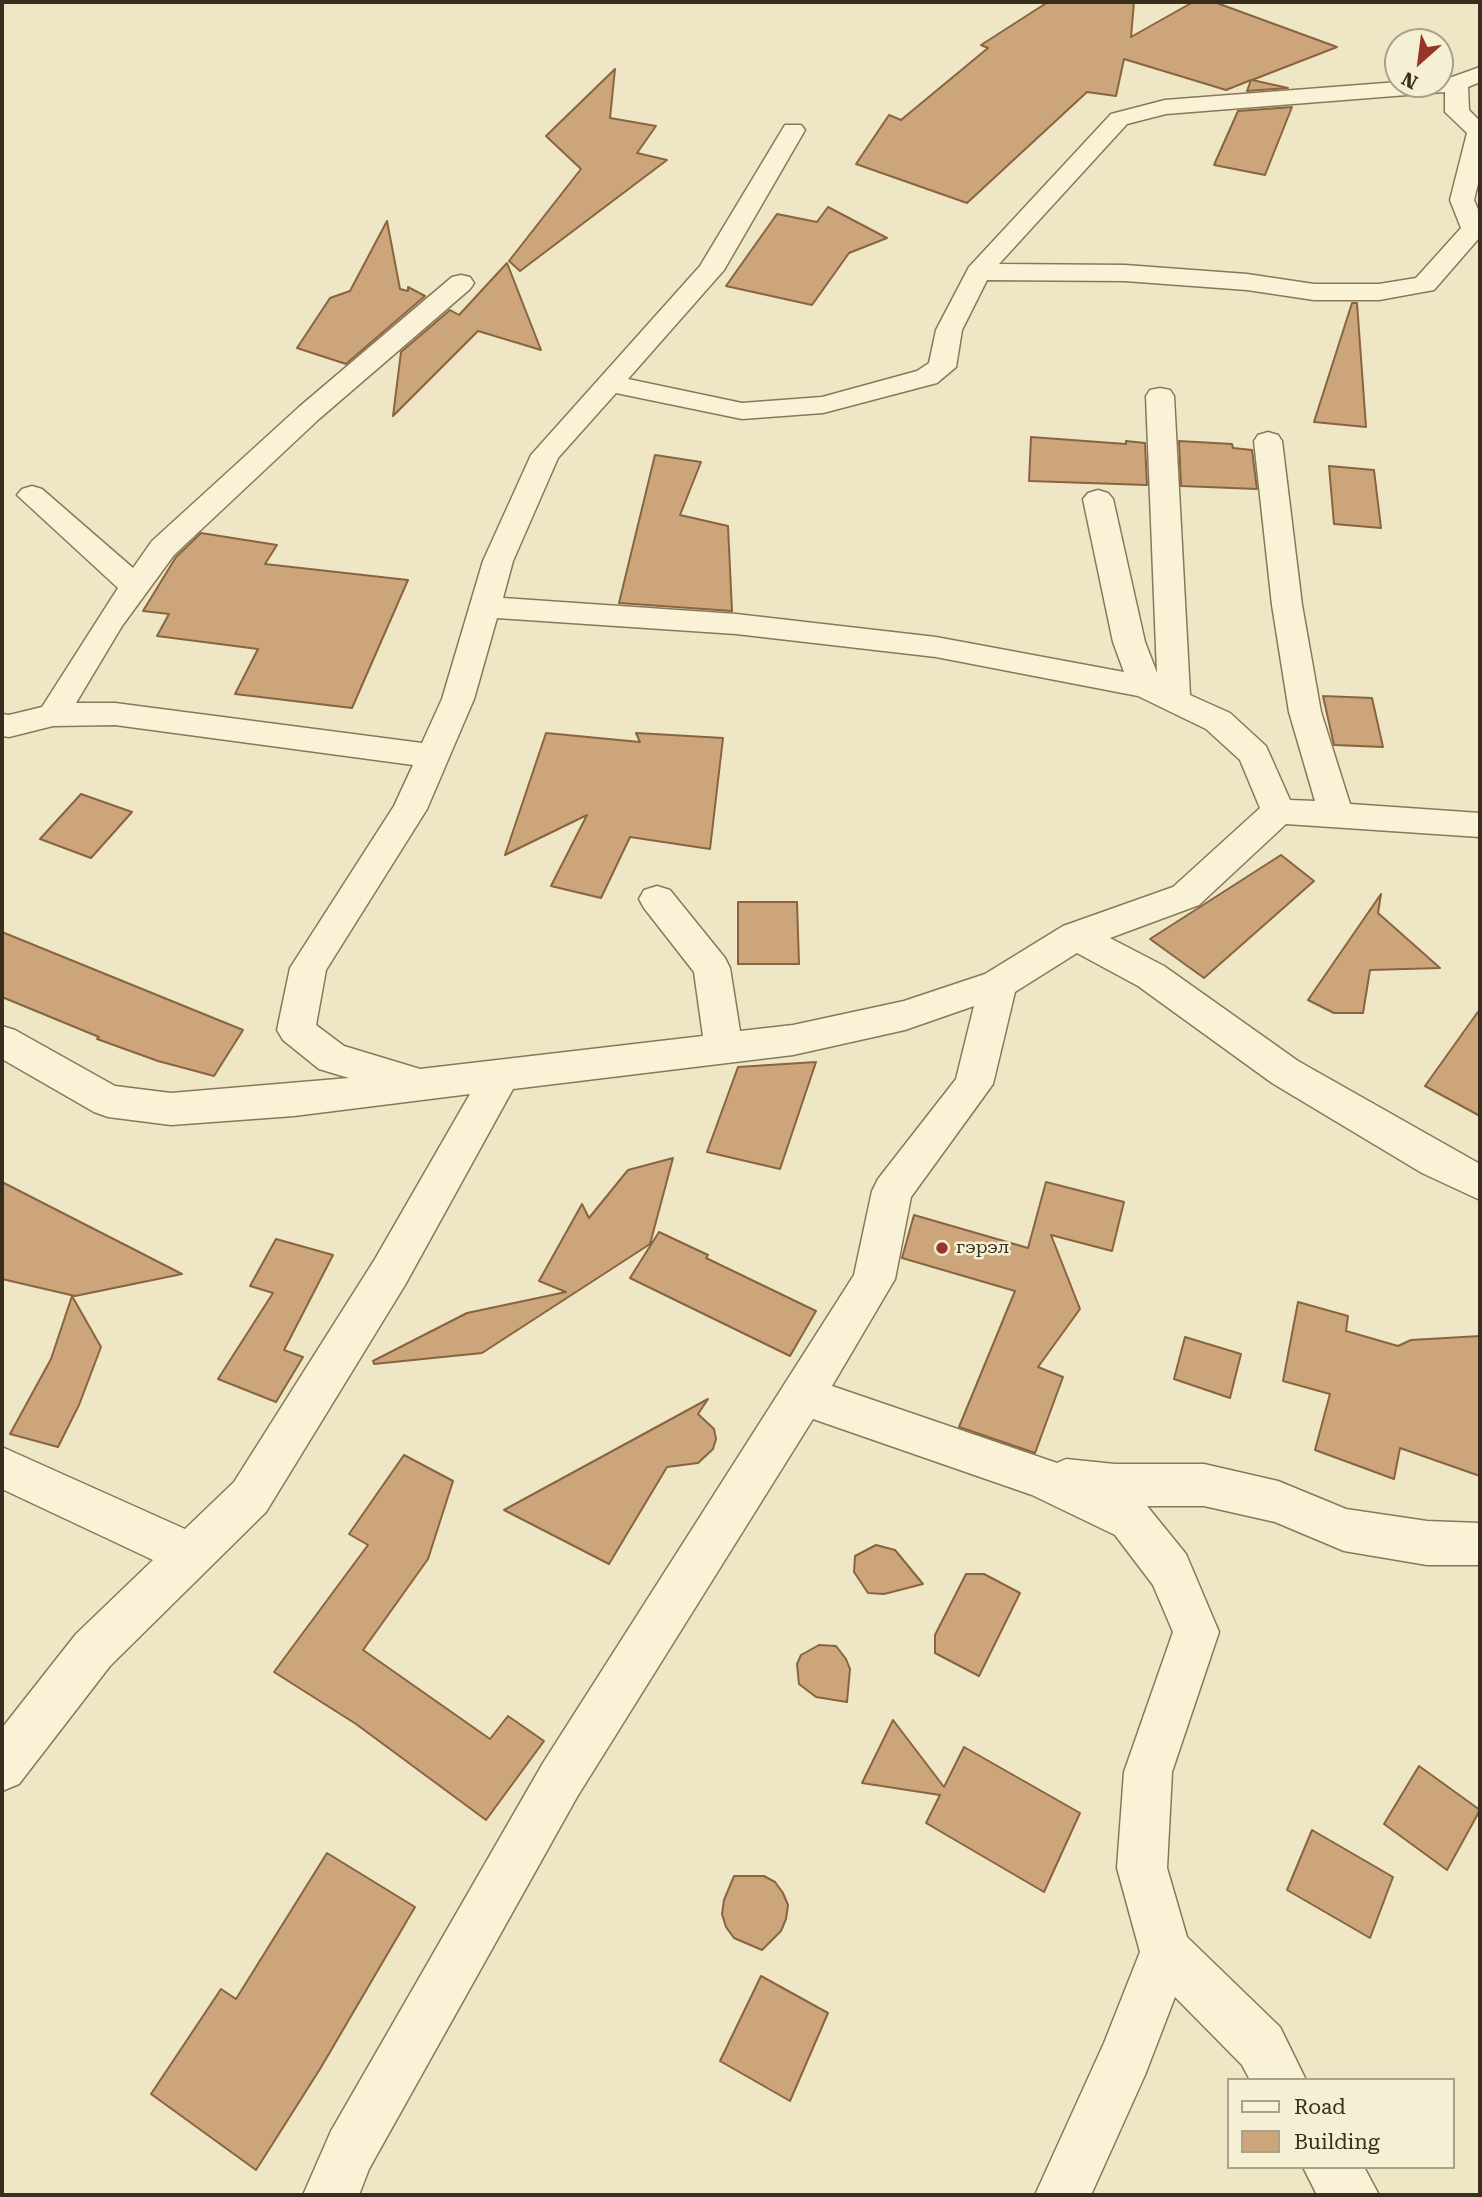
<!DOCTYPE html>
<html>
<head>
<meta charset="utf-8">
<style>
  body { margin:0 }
  #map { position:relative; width:1482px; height:2197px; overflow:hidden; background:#eee6c4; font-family:"Roboto Serif",serif }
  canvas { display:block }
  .frame { position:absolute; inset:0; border:4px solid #382e1e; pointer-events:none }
  .legend { position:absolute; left:1227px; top:2078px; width:228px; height:91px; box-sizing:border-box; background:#f5efd3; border:2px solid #a9a28b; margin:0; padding:9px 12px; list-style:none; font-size:21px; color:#382e1e }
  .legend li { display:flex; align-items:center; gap:14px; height:35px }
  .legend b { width:35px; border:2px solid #a9a28b }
  .north { position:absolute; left:1384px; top:28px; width:70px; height:70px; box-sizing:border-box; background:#f5efd3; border:2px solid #a9a28b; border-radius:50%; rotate:208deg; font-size:19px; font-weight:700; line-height:28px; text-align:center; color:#382e1e }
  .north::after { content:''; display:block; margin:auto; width:24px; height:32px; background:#97352a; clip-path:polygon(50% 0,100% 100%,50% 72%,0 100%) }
</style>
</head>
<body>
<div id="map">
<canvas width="1482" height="2197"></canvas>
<div class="frame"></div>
<ul class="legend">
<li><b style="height:9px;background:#f9f2d7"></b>Road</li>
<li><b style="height:19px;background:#cca57a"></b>Building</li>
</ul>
<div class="north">N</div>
</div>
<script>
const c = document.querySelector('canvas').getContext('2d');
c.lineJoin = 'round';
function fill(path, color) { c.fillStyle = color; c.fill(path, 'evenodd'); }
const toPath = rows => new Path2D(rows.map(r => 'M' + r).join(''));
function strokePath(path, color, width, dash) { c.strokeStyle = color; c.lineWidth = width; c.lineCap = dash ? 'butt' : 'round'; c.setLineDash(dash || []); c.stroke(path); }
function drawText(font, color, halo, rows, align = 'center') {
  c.font = font + ' "Roboto Serif",serif'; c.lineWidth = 5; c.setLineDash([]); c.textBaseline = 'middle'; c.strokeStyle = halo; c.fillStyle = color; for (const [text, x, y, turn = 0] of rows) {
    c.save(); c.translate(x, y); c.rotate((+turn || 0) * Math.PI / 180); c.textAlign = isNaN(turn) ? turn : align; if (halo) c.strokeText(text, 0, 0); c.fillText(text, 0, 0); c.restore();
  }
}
const building = toPath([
  [1048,2,1134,2,1131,37,1193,2,1214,2,1337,47,1252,80,1288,88,1247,91,1251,80,1226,90,1124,59,1116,96,1087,92,967,203,856,164,889,115,901,120,988,48,981,45,1048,2],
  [615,69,610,118,656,126,637,153,667,160,520,271,509,261,581,169,546,136,615,69],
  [1292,107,1265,175,1214,165,1238,111,1292,107],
  [828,207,887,238,849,253,812,305,726,286,777,214,817,222,828,207],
  [387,221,400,289,408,291,408,287,425,296,346,364,297,348,330,298,350,291,387,221],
  [507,263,541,350,478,331,393,416,401,352,450,310,459,315,507,263],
  [1352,303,1357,303,1366,427,1314,422,1352,303],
  [1031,437,1126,444,1126,441,1145,443,1147,485,1029,481,1031,437],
  [1179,441,1232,444,1233,448,1252,450,1257,489,1181,486,1179,441],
  [655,455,701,462,680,515,728,526,732,611,619,603,655,455],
  [1329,466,1374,470,1381,528,1334,524,1329,466],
  [201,533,277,545,265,564,408,580,352,708,235,694,258,649,157,636,169,614,143,611,176,557,201,533],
  [1323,696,1372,698,1383,747,1334,745,1323,696],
  [546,733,640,742,636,733,723,738,710,849,630,837,601,898,551,886,587,815,505,855,546,733],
  [81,794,132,812,91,858,40,839,81,794],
  [1281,855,1314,881,1204,978,1150,939,1281,855],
  [1381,894,1378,913,1440,968,1370,970,1363,1013,1334,1013,1308,1000,1381,894],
  [738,902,797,902,799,964,738,964,738,902],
  [2,932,243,1030,214,1076,158,1061,97,1039,99,1037,2,997,2,932],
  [1480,1009,1480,1116,1425,1086,1480,1009],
  [816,1062,780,1169,707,1152,738,1067,816,1062],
  [673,1158,650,1244,482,1353,374,1364,373,1361,467,1313,566,1292,539,1281,582,1204,589,1218,628,1170,673,1158],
  [2,1182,182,1274,75,1296,2,1279,2,1182],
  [1046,1182,1124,1202,1112,1251,1051,1235,1080,1309,1038,1367,1063,1377,1035,1453,959,1427,1015,1291,902,1258,914,1215,1028,1248,1046,1182],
  [659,1232,708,1255,706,1258,816,1311,790,1356,630,1278,659,1232],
  [276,1239,333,1255,284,1350,303,1357,276,1402,218,1379,273,1293,250,1286,276,1239],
  [72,1296,101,1347,79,1405,58,1447,10,1434,51,1359,72,1296],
  [1298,1302,1348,1316,1346,1331,1398,1346,1411,1340,1480,1336,1480,1476,1400,1448,1394,1479,1315,1450,1330,1394,1283,1381,1298,1302],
  [1185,1337,1241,1354,1230,1398,1174,1379,1185,1337],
  [708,1399,698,1414,714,1429,716,1439,713,1449,698,1463,667,1467,609,1564,504,1510,708,1399],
  [404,1455,453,1481,428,1559,363,1650,490,1739,508,1716,544,1741,486,1820,356,1724,274,1672,368,1545,349,1534,404,1455],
  [876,1545,895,1550,923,1584,884,1594,868,1593,854,1572,855,1556,876,1545],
  [966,1574,984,1574,1020,1593,979,1676,935,1653,935,1635,966,1574],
  [819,1645,836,1646,846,1659,850,1669,847,1702,816,1697,799,1684,797,1664,801,1655,819,1645],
  [893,1720,944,1787,964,1747,1080,1813,1044,1892,926,1823,940,1795,862,1783,893,1720],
  [1419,1766,1480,1810,1447,1870,1384,1824,1419,1766],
  [1312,1830,1393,1877,1370,1938,1287,1890,1312,1830],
  [327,1853,415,1907,320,2069,256,2170,151,2094,221,1989,236,1999,327,1853],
  [734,1876,764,1876,775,1882,783,1893,788,1905,786,1919,781,1931,762,1950,734,1938,726,1927,722,1914,724,1900,734,1876],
  [761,1976,828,2013,790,2101,720,2061,761,1976]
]);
const minor = toPath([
  [1480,67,1480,82,1468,87,1469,110,1480,121,1480,176,1474,200,1480,214,1480,237,1434,290,1379,300,1314,300,1247,290,1125,281,987,280,962,330,956,367,937,383,823,413,742,419,616,393,558,458,513,561,503,598,736,614,936,637,1124,672,1113,642,1083,499,1088,493,1098,490,1108,493,1113,499,1145,642,1157,673,1146,396,1150,390,1160,388,1170,390,1174,396,1190,695,1230,713,1266,746,1290,800,1315,801,1289,712,1272,605,1254,441,1258,435,1268,432,1278,435,1282,441,1302,605,1321,712,1350,804,1480,813,1480,837,1286,824,1199,905,1110,938,1164,966,1298,1061,1480,1164,1480,1200,1422,1173,1272,1083,1138,986,1077,953,1015,992,993,1084,911,1197,895,1279,832,1386,1057,1463,1066,1459,1115,1464,1204,1464,1278,1481,1346,1509,1427,1521,1480,1523,1480,1565,1427,1565,1344,1551,1275,1522,1204,1506,1147,1506,1186,1554,1219,1632,1172,1772,1167,1868,1187,1937,1280,2027,1306,2080,1250,2080,1242,2065,1175,1997,1145,2075,1091,2195,1035,2195,1104,2043,1140,1952,1117,1868,1124,1772,1173,1632,1153,1585,1115,1535,1032,1495,813,1419,577,1797,369,2169,359,2195,303,2195,331,2131,543,1763,854,1275,872,1191,878,1179,956,1079,974,1006,905,1030,793,1055,513,1089,405,1285,266,1512,110,1666,19,1784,2,1791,2,1728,76,1634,153,1560,2,1489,2,1447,185,1529,234,1482,375,1259,470,1094,294,1116,171,1125,108,1117,94,1112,2,1059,2,1026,15,1030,115,1086,171,1093,349,1078,319,1069,283,1040,277,1030,290,968,394,806,413,765,115,725,53,726,9,737,2,736,2,714,9,715,42,707,118,588,17,495,22,489,32,486,42,489,133,568,152,541,299,407,452,277,461,275,470,277,474,283,470,289,319,419,174,555,122,626,76,703,115,703,422,743,442,699,483,561,531,455,700,266,785,125,801,125,805,130,724,270,628,379,742,403,822,397,917,371,929,363,936,330,969,267,1111,114,1165,100,1398,82,1398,84,1440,84,1440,78,1452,77,1480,67],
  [1445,92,1445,112,1467,133,1450,200,1461,228,1416,278,1379,284,1314,284,1247,274,1125,265,999,264,1127,124,1166,114,1445,92],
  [497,618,736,634,936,657,1138,696,1206,729,1240,760,1260,808,1173,887,1063,926,985,974,904,1001,793,1025,740,1031,730,968,725,958,670,890,657,886,644,890,639,899,644,908,694,972,703,1036,420,1069,344,1046,316,1025,326,970,427,809,474,699,497,618],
  [1303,2167,1364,2167,1379,2195,1317,2195,1303,2167]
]);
const markers = [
  [942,1248,7,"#97352a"]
];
const poiNames = [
  ["гэрэл",956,1248]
];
fill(building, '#cca57a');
strokePath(building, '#886440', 2);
strokePath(minor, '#88785a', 3);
fill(minor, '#f9f2d7');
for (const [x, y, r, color] of markers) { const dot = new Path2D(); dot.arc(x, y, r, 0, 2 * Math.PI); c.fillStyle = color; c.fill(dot); strokePath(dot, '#f5efd3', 2.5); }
drawText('18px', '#382e1e', '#f5efd3', poiNames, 'left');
</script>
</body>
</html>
